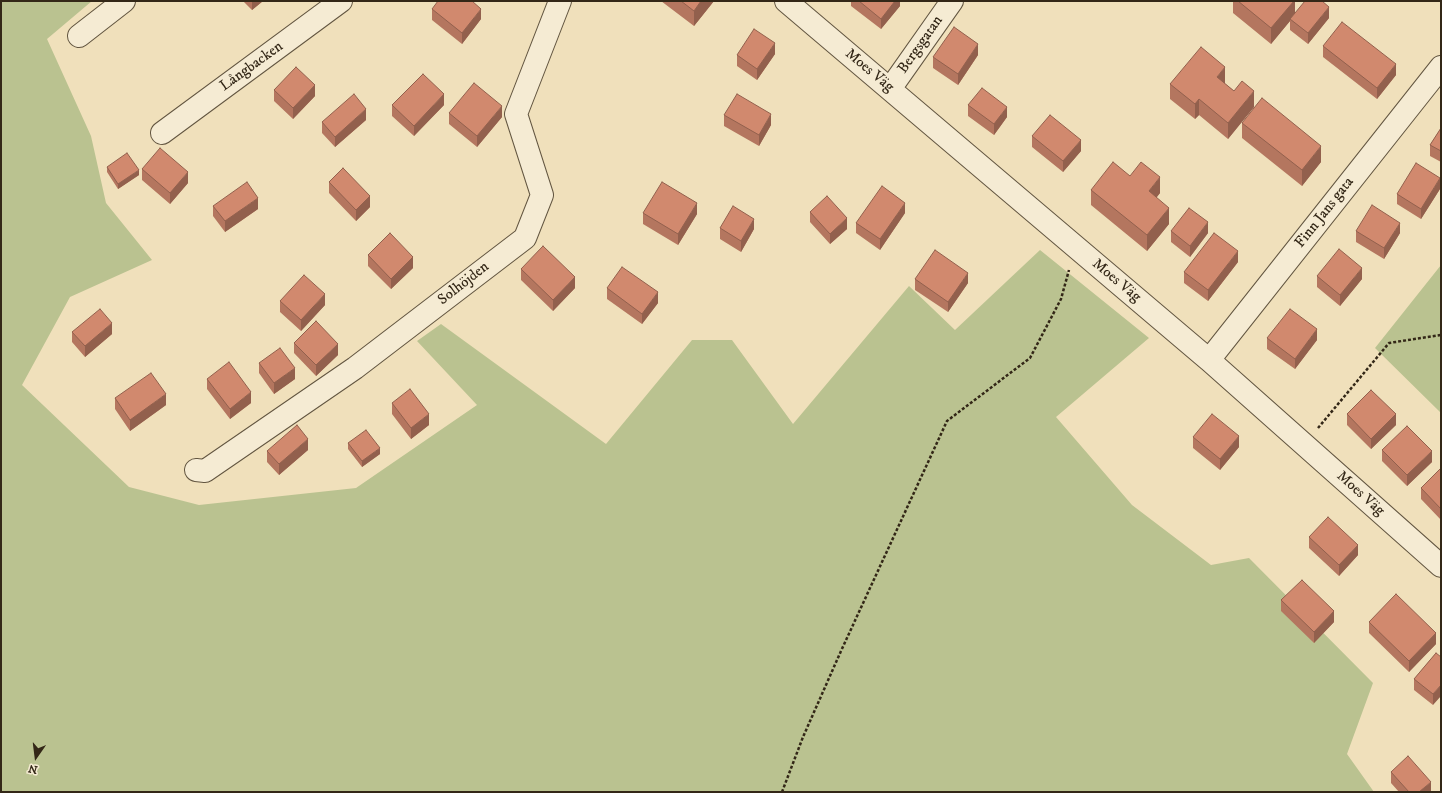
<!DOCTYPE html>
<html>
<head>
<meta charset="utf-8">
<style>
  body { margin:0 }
  #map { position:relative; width:1442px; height:793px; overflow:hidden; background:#f0e0bb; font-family:"IM FELL DW Pica",serif }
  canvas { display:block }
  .frame { position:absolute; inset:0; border:2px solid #332717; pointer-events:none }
  .north { position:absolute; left:16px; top:737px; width:40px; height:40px; -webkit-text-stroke:3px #f5ebd3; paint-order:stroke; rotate:194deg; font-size:11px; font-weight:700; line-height:16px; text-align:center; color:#332717 }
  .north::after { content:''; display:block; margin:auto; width:14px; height:18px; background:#332717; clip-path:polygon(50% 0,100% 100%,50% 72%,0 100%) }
</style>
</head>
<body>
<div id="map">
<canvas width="1442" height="793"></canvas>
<div class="frame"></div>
<div class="north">N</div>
</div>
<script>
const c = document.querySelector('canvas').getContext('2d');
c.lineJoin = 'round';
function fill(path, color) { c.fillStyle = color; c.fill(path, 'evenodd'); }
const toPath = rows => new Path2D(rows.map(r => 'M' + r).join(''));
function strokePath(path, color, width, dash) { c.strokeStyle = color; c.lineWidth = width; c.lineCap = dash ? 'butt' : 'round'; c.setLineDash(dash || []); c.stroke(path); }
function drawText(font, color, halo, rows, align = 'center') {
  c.font = font + ' "IM FELL DW Pica",serif'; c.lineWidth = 3; c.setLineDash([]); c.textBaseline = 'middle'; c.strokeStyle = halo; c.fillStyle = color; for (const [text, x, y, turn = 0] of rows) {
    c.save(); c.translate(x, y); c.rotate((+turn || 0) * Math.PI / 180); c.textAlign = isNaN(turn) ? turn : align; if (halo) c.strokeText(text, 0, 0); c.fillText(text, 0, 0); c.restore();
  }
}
const green = toPath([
  [1,1,92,1,47,39,91,136,106,203,152,260,70,297,22,385,129,487,199,505,356,488,477,405,417,341,441,324,606,444,692,340,732,340,793,424,909,286,955,330,1040,250,1149,338,1056,417,1132,505,1211,565,1249,558,1373,683,1347,754,1374,792,1,792],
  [1441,265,1441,413,1375,348]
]);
const path = toPath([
  [1318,428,1389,343,1441,335],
  [782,792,803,737,841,651,947,421,1030,358,1061,299,1069,270]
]);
const minor = toPath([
  [786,1,1209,360,1441,566],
  [79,36,124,1],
  [890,89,952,1],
  [162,133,341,1],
  [1209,360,1441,67],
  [196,470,205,471,355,368,525,238,542,195,516,114,560,1]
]);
const wall = toPath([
  [243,1,263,1,252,10],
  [661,1,714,1,694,26],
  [851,1,900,1,900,6,881,29,851,6],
  [1233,1,1295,1,1295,13,1329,18,1308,44,1290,30,1290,21,1271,44,1233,13],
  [432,9,481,19,462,44,432,20],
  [1323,46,1396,75,1377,99,1323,57],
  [775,54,757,80,737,66,737,55],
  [978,55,958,85,933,68,933,57],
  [1224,83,1254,107,1228,139,1199,115,1195,119,1170,99,1170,84,1225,83],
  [274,90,315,96,293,119,274,101],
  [392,105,444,105,414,136,392,116],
  [968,105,1007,117,994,135,968,116],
  [449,113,502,117,477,147,449,124],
  [724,115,771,125,759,146,724,126],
  [366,120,335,147,322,133,322,122],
  [1242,123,1321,162,1302,186,1242,138],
  [1441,128,1441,162,1430,156,1430,145],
  [1032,136,1081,151,1063,172,1032,147],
  [107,167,139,175,118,189,107,172],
  [142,169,188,183,170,204,142,180],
  [1130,176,1160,193,1156,198,1169,224,1147,251,1091,205,1091,190],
  [329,182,370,207,356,221,329,193],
  [1440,189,1421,219,1397,204,1397,194],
  [213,206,258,209,225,232,213,216],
  [810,212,847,229,830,244,810,222],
  [643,213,697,214,678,245,643,224],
  [905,213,880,250,856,233,856,223],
  [720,228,754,229,741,252,720,239],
  [1171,231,1208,233,1190,257,1171,242],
  [1356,231,1400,233,1384,259,1356,242],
  [368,255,413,268,391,289,368,266],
  [1238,262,1208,301,1184,283,1184,272],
  [521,269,575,288,553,311,521,280],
  [1317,276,1362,279,1340,306,1317,287],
  [915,279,968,283,948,312,915,290],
  [607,288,658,303,642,324,607,299],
  [280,301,325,305,301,331,280,312],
  [72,332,112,334,85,357,72,342],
  [1267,338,1317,340,1295,369,1267,349],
  [294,343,338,355,316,376,294,353],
  [259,363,295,379,274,394,259,373],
  [207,379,251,403,230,419,207,389],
  [115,398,166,405,130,431,115,409],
  [392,403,429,425,411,439,392,414],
  [1347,414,1396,425,1371,449,1347,425],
  [1193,437,1239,447,1220,470,1193,448],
  [348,443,380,454,362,467,348,449],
  [308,450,279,475,267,462,267,451],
  [1382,450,1432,462,1407,486,1382,461],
  [1441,468,1441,520,1421,499,1421,488],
  [1309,537,1358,555,1339,576,1309,548],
  [1281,600,1334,622,1314,643,1281,611],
  [1369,622,1436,644,1409,672,1369,633],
  [1436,653,1433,705,1414,690,1414,679],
  [1391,772,1431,792,1399,792,1391,783]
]);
const shadedWall = toPath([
  [252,1,263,1,252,10],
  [701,1,714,1,694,26,694,11],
  [895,1,900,1,900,6,881,29,881,19],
  [1294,1,1295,1,1295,15,1290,19,1290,21,1271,44,1271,28],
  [1329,7,1329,18,1308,44,1308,33],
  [481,9,481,19,462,44,462,33],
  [775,43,775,54,757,80,757,69],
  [978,44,978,55,958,85,958,74],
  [1396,64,1396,75,1377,99,1377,88],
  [1225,67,1225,83,1217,93,1217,77],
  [315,85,315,96,293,119,293,108],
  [1254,91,1254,107,1228,139,1228,123],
  [444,94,444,105,414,136,414,126],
  [1199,99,1199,115,1195,119,1195,104],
  [502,106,502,117,477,147,477,136],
  [1007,107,1007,117,994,135,994,124],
  [366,109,366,120,335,147,335,137],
  [771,114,771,125,759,146,759,135],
  [1081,140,1081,151,1063,172,1063,161],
  [1321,146,1321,162,1302,186,1302,170],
  [139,170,139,175,118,189,118,184],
  [188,172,188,183,170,204,170,193],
  [1160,177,1160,193,1149,207,1149,191],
  [1440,178,1440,189,1421,219,1421,209],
  [370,196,370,207,356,221,356,210],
  [258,198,258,209,225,232,225,221],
  [697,203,697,214,678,245,678,234],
  [905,203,905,213,880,250,880,239],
  [1169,208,1169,224,1147,251,1147,235],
  [847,218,847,229,830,244,830,234],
  [754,219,754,229,741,252,741,241],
  [1208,222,1208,233,1190,257,1190,246],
  [1400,223,1400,233,1384,259,1384,248],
  [1238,251,1238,262,1208,301,1208,290],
  [413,257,413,268,391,289,391,279],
  [1362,268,1362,279,1340,306,1340,295],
  [968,273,968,283,948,312,948,302],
  [575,277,575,288,553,311,553,300],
  [658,292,658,303,642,324,642,314],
  [325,294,325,305,301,331,301,320],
  [112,323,112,334,85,357,85,346],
  [1317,329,1317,340,1295,369,1295,359],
  [338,344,338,355,316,376,316,365],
  [295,368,295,379,274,394,274,383],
  [251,392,251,403,230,419,230,409],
  [166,394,166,405,130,431,130,420],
  [429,414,429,425,411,439,411,428],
  [1396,414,1396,425,1371,449,1371,439],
  [1239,436,1239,447,1220,470,1220,459],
  [308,439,308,450,279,475,279,464],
  [380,448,380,454,362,467,362,461],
  [1432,451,1432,462,1407,486,1407,475],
  [1358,545,1358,555,1339,576,1339,565],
  [1334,611,1334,622,1314,643,1314,632],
  [1436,633,1436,644,1409,672,1409,661],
  [1441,685,1441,696,1433,705,1433,694],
  [1431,782,1431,792,1419,792]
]);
const building = toPath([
  [438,1,472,1,481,9,462,33,432,9,438,1],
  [681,1,701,1,694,11,681,1],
  [859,1,895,1,881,19,859,1],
  [1238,1,1294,1,1271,28,1238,1],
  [1305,1,1322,1,1329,7,1308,33,1290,19,1305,1],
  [1342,22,1396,64,1377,88,1323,46,1342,22],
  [954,27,978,44,958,74,933,57,954,27],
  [754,29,775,43,757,69,737,55,754,29],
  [1201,47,1225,67,1217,77,1234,91,1242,81,1254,91,1228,123,1199,99,1195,104,1170,84,1201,47],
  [296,67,315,85,293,108,274,90,296,67],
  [423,74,444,94,414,126,392,105,423,74],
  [474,83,502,106,477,136,449,113,474,83],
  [982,88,1007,107,994,124,968,105,982,88],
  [354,94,366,109,335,137,322,122,354,94],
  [737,94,771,114,759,135,724,115,737,94],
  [1262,98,1321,146,1302,170,1242,123,1262,98],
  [1050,115,1081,140,1063,161,1032,136,1050,115],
  [1441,128,1441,151,1430,145,1441,128],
  [160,148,188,172,170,193,142,169,160,148],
  [127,153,139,170,118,184,107,167,127,153],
  [1113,162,1130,176,1141,162,1160,177,1149,191,1169,208,1147,235,1091,190,1113,162],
  [1416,163,1440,178,1421,209,1397,194,1416,163],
  [343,168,370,196,356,210,329,182,343,168],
  [247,182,258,198,225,221,213,206,247,182],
  [662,182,697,203,678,234,643,213,662,182],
  [882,186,905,203,880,239,856,223,882,186],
  [827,196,847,218,830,234,810,212,827,196],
  [1372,205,1400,223,1384,248,1356,231,1372,205],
  [733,206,754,219,741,241,720,228,733,206],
  [1189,208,1208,222,1190,246,1171,231,1189,208],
  [390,233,413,257,391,279,368,255,390,233],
  [1214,233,1238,251,1208,290,1184,272,1214,233],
  [543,246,575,277,553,300,521,269,543,246],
  [1339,249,1362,268,1340,295,1317,276,1339,249],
  [935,250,968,273,948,302,915,279,935,250],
  [622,267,658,292,642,314,607,288,622,267],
  [304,275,325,294,301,320,280,301,304,275],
  [100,309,112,323,85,346,72,332,100,309],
  [1290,309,1317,329,1295,359,1267,338,1290,309],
  [316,321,338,344,316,365,294,343,316,321],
  [280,348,295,368,274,383,259,363,280,348],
  [229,362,251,392,230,409,207,379,229,362],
  [151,373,166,394,130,420,115,398,151,373],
  [410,389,429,414,411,428,392,403,410,389],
  [1371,390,1396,414,1371,439,1347,414,1371,390],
  [1212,414,1239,436,1220,459,1193,437,1212,414],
  [297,425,308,439,279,464,267,451,297,425],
  [1407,426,1432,451,1407,475,1382,450,1407,426],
  [366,430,380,448,362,461,348,443,366,430],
  [1441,468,1441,509,1421,488,1441,468],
  [1328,517,1358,545,1339,565,1309,537,1328,517],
  [1302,580,1334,611,1314,632,1281,600,1302,580],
  [1396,594,1436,633,1409,661,1369,622,1396,594],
  [1436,653,1441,657,1441,685,1433,694,1414,679,1436,653],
  [1408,756,1431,782,1419,792,1409,792,1391,772,1408,756]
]);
const streetNames = [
  ["Bergsgatan",921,45,-55],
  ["Långbacken",252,67,-36],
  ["Moes Väg",869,71,40],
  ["Finn Jans gata",1325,213,-52],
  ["Moes Väg",1116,281,40],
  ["Solhöjden",464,284,-38],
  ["Moes Väg",1360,494,42]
];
fill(green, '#bac290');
strokePath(minor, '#625540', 24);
strokePath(path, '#332717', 2.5, [3, 2]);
strokePath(minor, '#f5ebd3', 22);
fill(wall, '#b4765f');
fill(shadedWall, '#92604d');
fill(building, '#d1896e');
strokePath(building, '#92604d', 1);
drawText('15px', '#332717', '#f5ebd3', streetNames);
</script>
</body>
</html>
